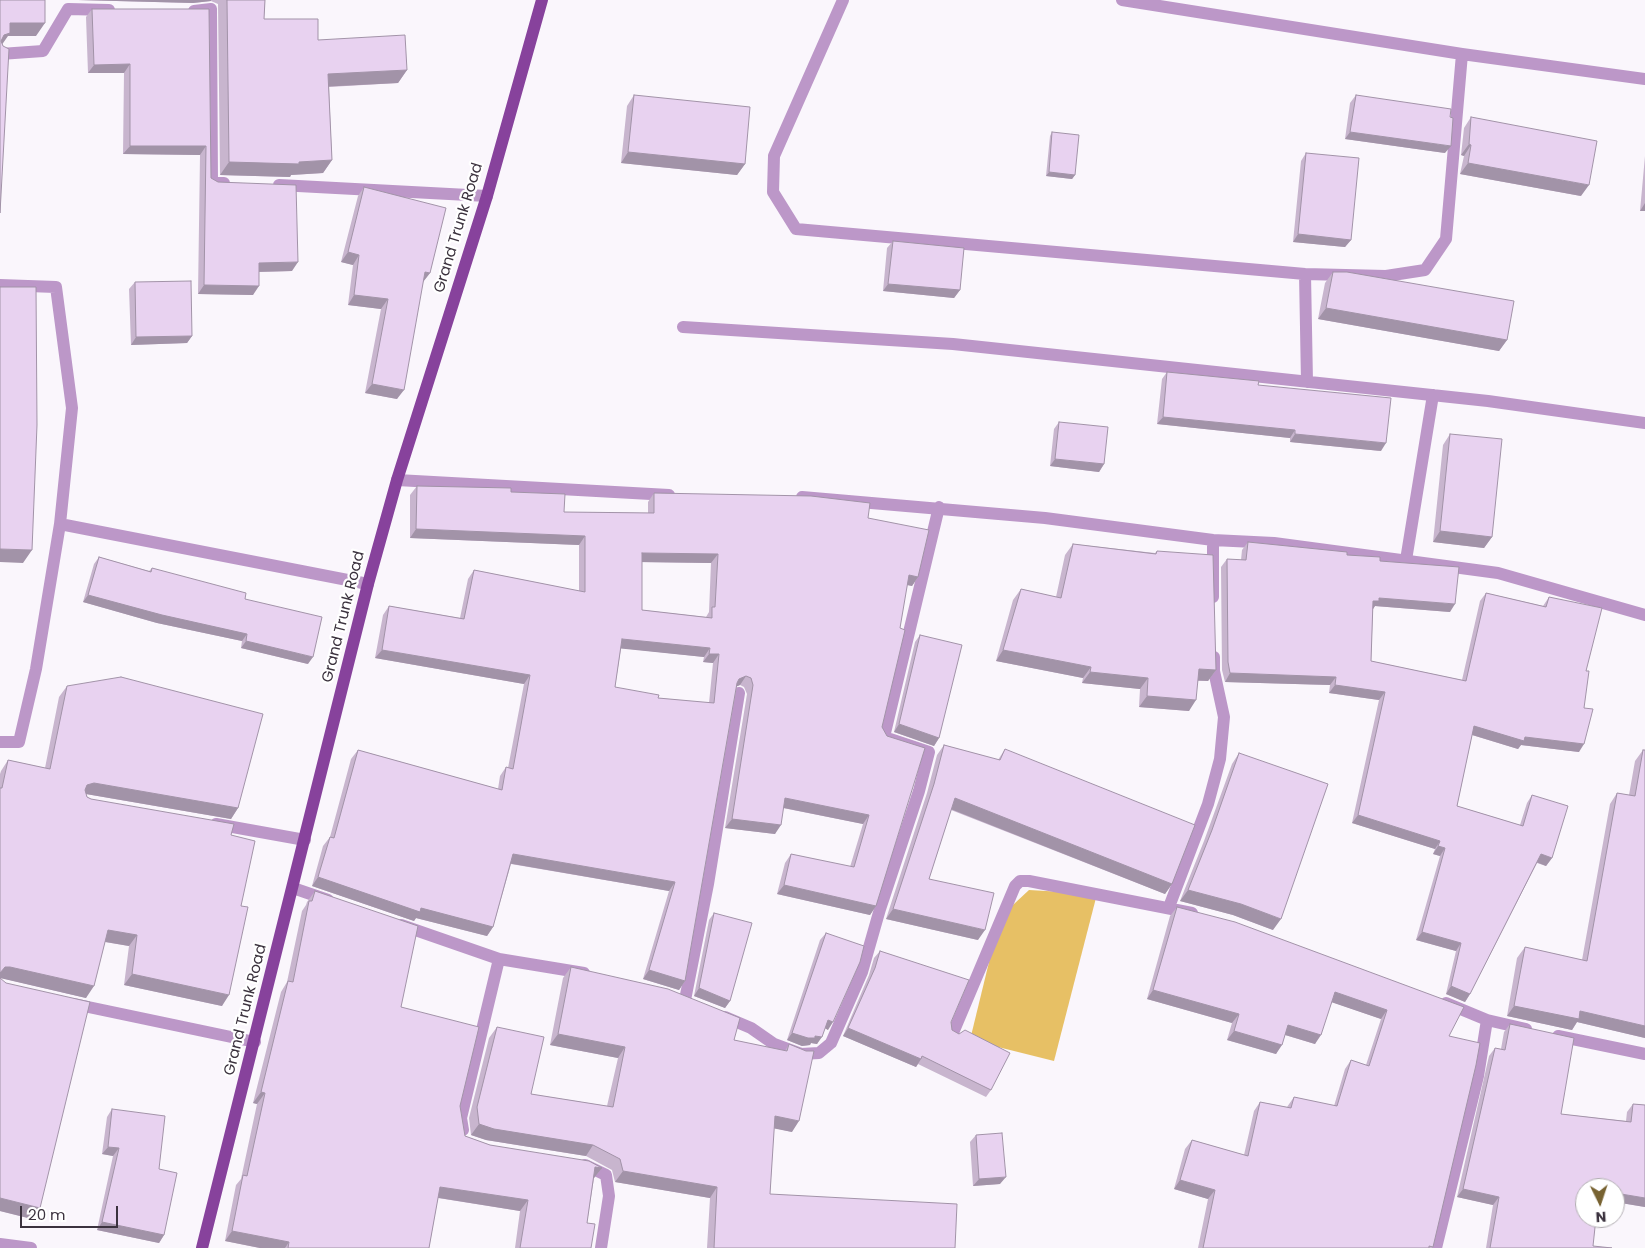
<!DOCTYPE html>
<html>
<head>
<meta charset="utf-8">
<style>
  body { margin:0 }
  #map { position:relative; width:1645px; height:1248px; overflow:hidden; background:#faf6fc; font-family:Poppins,sans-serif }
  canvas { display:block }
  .north { position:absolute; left:1575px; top:1178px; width:50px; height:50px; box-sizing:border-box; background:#fff; border:1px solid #b1adb2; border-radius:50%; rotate:176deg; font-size:14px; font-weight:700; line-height:20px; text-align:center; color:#3b323e }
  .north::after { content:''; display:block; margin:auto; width:18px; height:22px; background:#776231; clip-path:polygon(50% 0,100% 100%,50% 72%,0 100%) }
  .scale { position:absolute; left:20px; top:1206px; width:98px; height:22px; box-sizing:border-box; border:2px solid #3b323e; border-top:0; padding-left:6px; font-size:15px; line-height:18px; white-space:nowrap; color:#3b323e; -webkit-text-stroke:4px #fff; paint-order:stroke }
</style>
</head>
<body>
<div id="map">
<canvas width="1645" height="1248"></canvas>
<div class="north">N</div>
<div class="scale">20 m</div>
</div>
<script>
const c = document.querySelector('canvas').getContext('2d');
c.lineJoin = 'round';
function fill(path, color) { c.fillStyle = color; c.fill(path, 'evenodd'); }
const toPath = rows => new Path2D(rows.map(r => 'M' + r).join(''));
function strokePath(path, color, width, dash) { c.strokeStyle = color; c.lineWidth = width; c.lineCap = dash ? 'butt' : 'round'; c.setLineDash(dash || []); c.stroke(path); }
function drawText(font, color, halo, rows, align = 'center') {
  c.font = font + ' Poppins,sans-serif'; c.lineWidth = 4.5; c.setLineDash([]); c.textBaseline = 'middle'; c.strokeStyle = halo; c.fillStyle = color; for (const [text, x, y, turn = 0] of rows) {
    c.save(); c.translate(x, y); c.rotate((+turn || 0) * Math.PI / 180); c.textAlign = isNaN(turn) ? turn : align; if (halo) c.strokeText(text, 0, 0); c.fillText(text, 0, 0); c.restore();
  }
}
const water = toPath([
  [1029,890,1097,894,1054,1061,970,1040,1000,917]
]);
const street = toPath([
  [843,0,774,156,773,192,796,229,1305,274,1386,276,1425,270,1446,239,1462,54],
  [1122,0,1462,54,1645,79],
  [194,11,211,9,212,183,224,183],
  [0,54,43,51,68,9,109,10],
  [279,185,487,196],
  [1305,274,1307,382],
  [0,285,56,287,72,408,60,524,36,669,19,742,0,742],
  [683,327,953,344,1488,401,1645,423],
  [397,480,669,495],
  [802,497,1045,518,1213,540,1274,543,1498,573,1645,615],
  [60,524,368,584],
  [1213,540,1213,597],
  [1406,560,1433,395],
  [216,824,305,840],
  [293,888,328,900],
  [1169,907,1208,804,1220,759,1224,717,1214,671,1214,657],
  [401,925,499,959,584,973],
  [685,1000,708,884,739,693],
  [74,1004,255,1042],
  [725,1017,751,1028,774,1044,801,1054,819,1053,831,1043,862,972,880,909,919,791,929,752,884,737,939,507],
  [1487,1020,1526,1029],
  [953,1033,1015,886,1020,881,1029,881,1192,913],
  [1558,1036,1645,1054],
  [463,1130,461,1118,499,959],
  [585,1165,606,1175,609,1196,601,1248],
  [0,1244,31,1248],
  [1436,1248,1478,1076,1487,1020,1446,1003]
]);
const primary = toPath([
  [202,1248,368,584,397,480,487,196,542,0]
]);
const wall = toPath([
  [78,0,265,0,264,19,318,40,407,70,398,83,329,87,332,160,323,173,291,175,290,177,220,175,218,4,211,1,193,3],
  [92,9,209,9,211,178,292,271,259,272,253,295,198,294,200,155,123,154,124,73,88,73,86,17],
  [634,95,745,164,737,175,621,163,627,106],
  [1356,95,1445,153,1345,139,1350,103],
  [1471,117,1581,196,1460,174,1464,156,1461,155,1464,128],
  [1052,132,1075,175,1072,179,1046,176,1050,136],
  [1306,153,1351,240,1345,247,1293,242,1301,161],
  [1645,156,1645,211,1640,211],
  [364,187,430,273,423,282,397,399,365,393,381,309,348,305,353,265,341,262,358,196],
  [893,241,960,290,954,298,883,291,887,248],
  [1333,272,1507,340,1499,351,1318,319,1325,283],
  [135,282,192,336,187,343,131,345,129,289],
  [1167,372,1381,451,1290,442,1290,438,1157,424,1162,379],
  [1059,422,1104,464,1099,472,1050,466,1054,429],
  [1450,434,1492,537,1484,548,1433,542,1443,445],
  [417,486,511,492,564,512,648,513,648,502,654,493,868,518,918,577,912,586,907,585,882,727,876,906,870,915,777,894,785,863,791,854,850,867,863,824,783,808,775,834,725,828,747,694,744,687,740,685,737,686,685,981,679,990,643,979,669,891,511,864,493,927,487,936,416,918,414,921,312,886,323,846,330,837,351,759,358,750,498,789,500,776,506,767,508,768,524,684,375,658,383,615,389,606,460,618,468,579,474,570,579,591,579,545,410,538,410,495],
  [642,562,711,563,709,612,706,617,642,610],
  [621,648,704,657,703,662,713,663,709,703,658,698,615,687],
  [1248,542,1347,555,1380,561,1450,612,1375,606,1373,609,1371,661,1462,680,1480,601,1486,593,1543,606,1549,597,1586,671,1579,752,1521,745,1518,749,1472,735,1457,806,1520,825,1527,803,1532,795,1552,858,1546,866,1537,863,1470,994,1465,1002,1446,994,1456,951,1416,940,1440,856,1433,854,1435,849,1352,823,1379,700,1329,693,1330,685,1225,682,1222,670,1221,567,1227,559,1241,560,1242,550],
  [1073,544,1155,553,1157,551,1216,670,1208,681,1198,681,1189,711,1139,707,1140,689,1082,683,1083,678,996,661,1013,600,1021,589,1056,597,1065,555],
  [99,557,149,571,152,568,245,599,308,664,241,648,242,641,157,623,83,602,94,564],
  [920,635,939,738,934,746,894,732,915,642],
  [67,686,238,808,231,819,86,794,87,797,91,799,231,835,241,906,222,1006,124,985,129,946,105,942,86,998,1,978,32,1219,0,1211,0,774,1,771,8,760,45,768,59,697],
  [944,745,998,760,1005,749,1172,884,1165,894,951,810,929,879,978,940,886,919,927,793,937,755],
  [1643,750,1645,1038,1577,1022,1572,1030,1507,1016,1517,958,1525,947,1582,960,1610,804,1617,793,1629,795,1635,761],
  [1239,753,1273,930,1233,915,1180,901,1204,841,1232,764],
  [315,891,401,1007,460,1106,465,1136,490,1145,602,1168,594,1178,587,1223,591,1248,515,1248,520,1211,438,1198,429,1248,260,1248,225,1241,236,1185,241,1179,257,1104,253,1103,281,992,287,982,302,911,306,905,307,902],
  [1177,907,1449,1036,1433,1247,1432,1248,1198,1248,1208,1199,1174,1189,1185,1149,1192,1140,1244,1155,1254,1111,1260,1102,1287,1107,1294,1097,1334,1106,1345,1069,1351,1060,1366,1065,1381,1019,1332,1002,1315,1044,1285,1035,1276,1054,1227,1040,1232,1023,1147,999,1170,916],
  [714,913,730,1001,725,1008,694,996,709,920],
  [826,933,828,1030,825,1028,817,1044,811,1043,810,1045,802,1046,787,1040,820,940],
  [880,951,951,1022,952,1030,991,1090,986,1097,918,1064,916,1067,843,1036,869,975,874,958],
  [571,967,734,1040,785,1051,789,1044,792,1132,774,1128,770,1194,955,1248,707,1248,710,1198,615,1182,612,1170,586,1156,486,1140,471,1135,469,1118,489,1038,497,1027,531,1094,607,1106,618,1058,550,1045,563,978],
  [1510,1024,1561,1114,1626,1121,1627,1112,1633,1104,1645,1105,1645,1207,1615,1202,1585,1188,1593,1246,1612,1248,1486,1248,1493,1205,1457,1197,1489,1056,1495,1048,1501,1049,1504,1032],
  [112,1109,159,1169,164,1235,159,1243,97,1230,113,1156,102,1154,107,1117],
  [976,1135,1000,1184,973,1186,970,1142]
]);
const shadedWall = toPath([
  [78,0,211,0,211,1,193,3],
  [10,23,45,23,36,36,8,36,1,46,0,41],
  [130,64,124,73,88,73,94,65],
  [407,70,398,83,319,87,328,74],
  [1350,132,1451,146,1445,153,1345,139],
  [1469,144,1471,145,1464,156,1461,155],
  [130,146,206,146,200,155,123,154],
  [628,152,745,164,737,175,621,163],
  [332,160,323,173,291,175,290,177,220,175,229,162,299,162],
  [1468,163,1589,185,1581,196,1460,174],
  [1049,172,1075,175,1072,179,1046,176],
  [1645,203,1645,211,1640,211],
  [1298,234,1351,240,1345,247,1293,242],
  [348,252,359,255,353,265,341,262],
  [298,262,292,271,253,272,259,263],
  [425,272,430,273,423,282],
  [888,284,960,290,954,298,883,291],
  [204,285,259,286,253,295,198,294],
  [354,295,388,299,381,309,348,305],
  [1326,308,1507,340,1499,351,1318,319],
  [192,336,187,343,131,345,136,337],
  [372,384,404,390,397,399,365,393],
  [1163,417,1295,430,1290,438,1157,424],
  [1295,434,1386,443,1381,451,1290,442],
  [1055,459,1104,464,1099,472,1050,466],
  [416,529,585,536,579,545,410,538],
  [1440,531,1492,537,1484,548,1433,542],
  [0,549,32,550,23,563,0,562],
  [642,553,718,554,711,563,636,562],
  [909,575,918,577,912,586,903,584],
  [88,595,247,634,242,641,157,623,83,602],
  [1379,598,1455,604,1450,612,1375,606,1373,609,1367,609,1373,601],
  [622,639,710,648,704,657,616,648],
  [246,641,313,657,308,664,241,648],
  [382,650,530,675,524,684,375,658],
  [1003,650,1091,667,1083,678,996,661],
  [709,654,719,654,713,663,703,662],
  [1199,669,1216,670,1208,681,1191,680],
  [1090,672,1148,678,1140,689,1082,683],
  [1230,673,1336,677,1330,685,1225,682],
  [746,676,740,685,733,688,739,679],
  [1335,685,1385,692,1379,700,1329,693],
  [1147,696,1196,700,1189,711,1139,707],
  [899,724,939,738,934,746,894,732],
  [1474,726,1525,737,1584,744,1579,752,1521,745,1518,749,1469,734],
  [94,783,238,808,231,819,86,794,79,796,87,785],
  [785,798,869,815,863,824,779,807],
  [955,798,1172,884,1165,894,948,808],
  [1358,815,1440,841,1435,849,1352,823],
  [732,819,781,825,775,834,725,828],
  [1438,846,1445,848,1440,856,1433,854],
  [513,854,675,882,669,891,507,863],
  [1541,854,1552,858,1546,866,1536,862],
  [318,877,493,927,487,936,416,918,414,921,312,886],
  [784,885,876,906,870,915,777,894],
  [1188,890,1241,904,1281,919,1273,930,1233,915,1180,901],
  [893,909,985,930,978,940,886,919],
  [108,930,137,935,129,946,100,941],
  [1422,932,1461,943,1456,951,1416,940],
  [5,967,10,967,94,986,86,998,0,978,0,973],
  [649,970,685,981,679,990,643,979],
  [132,974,229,995,222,1006,124,985],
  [1451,986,1470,994,1465,1002,1446,994],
  [699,988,730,1001,725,1008,694,996],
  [1153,990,1239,1014,1232,1023,1147,999],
  [1335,992,1387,1010,1381,1019,1328,1001],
  [1514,1006,1580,1011,1645,1026,1645,1038,1577,1022,1572,1030,1507,1016],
  [828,1020,833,1022,828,1030,823,1027],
  [1288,1025,1321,1035,1315,1044,1282,1034],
  [848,1028,921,1059,916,1067,843,1036],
  [1234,1031,1282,1045,1276,1054,1227,1040],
  [792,1033,815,1036,822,1037,817,1044,811,1043,810,1045,802,1046,787,1040],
  [558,1034,625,1047,618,1058,550,1045],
  [261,1092,265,1093,257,1104,253,1103],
  [775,1116,799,1121,792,1132,767,1127],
  [479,1124,593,1145,586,1156,486,1140,471,1135],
  [108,1147,119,1148,113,1156,102,1154],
  [595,1167,602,1168,594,1178,588,1177],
  [623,1171,717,1187,710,1198,615,1182],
  [1006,1177,1000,1184,973,1186,979,1179],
  [1180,1180,1215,1190,1208,1199,1174,1189],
  [440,1187,528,1200,520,1211,433,1197],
  [1463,1189,1499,1197,1493,1205,1457,1197],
  [1615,1193,1645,1198,1645,1207,1615,1202],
  [0,1198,40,1208,32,1219,0,1211],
  [102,1222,164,1235,159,1243,97,1230],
  [232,1231,289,1242,285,1248,260,1248,225,1241]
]);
const building = toPath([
  [0,0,45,0,45,23,10,23,10,33,4,35,1,41,3,46,9,49,0,213,0,0],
  [227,0,265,0,264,19,318,19,318,40,405,35,407,70,328,74,332,160,299,162,299,164,229,162,227,0],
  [92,9,209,9,211,178,218,182,296,185,298,262,259,263,259,286,204,285,206,146,130,146,130,64,94,65,92,9],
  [634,95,750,107,745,164,628,152,634,95],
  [1356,95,1451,109,1450,117,1453,118,1451,146,1350,132,1356,95],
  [1471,117,1597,141,1589,185,1468,163,1471,145,1469,144,1471,117],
  [1052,132,1079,135,1075,175,1049,172,1052,132],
  [1306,153,1359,158,1351,240,1298,234,1306,153],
  [364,187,446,208,430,273,425,272,404,390,372,384,388,299,354,295,359,255,348,252,364,187],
  [893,241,964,248,960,290,888,284,893,241],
  [1333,272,1347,272,1514,301,1507,340,1326,308,1333,272],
  [191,281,192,336,136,337,135,282,191,281],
  [0,287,36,287,37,425,32,550,0,549,0,287],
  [1167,372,1259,381,1258,385,1391,398,1386,443,1295,434,1295,430,1163,417,1167,372],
  [1059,422,1108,427,1104,464,1055,459,1059,422],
  [1450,434,1502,439,1492,537,1440,531,1450,434],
  [417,486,511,488,511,492,565,494,564,512,654,513,654,493,811,496,870,503,868,518,929,530,918,577,909,575,900,628,905,630,882,727,887,736,925,748,876,906,784,885,791,854,854,867,869,815,785,798,781,825,732,819,753,685,751,678,746,676,739,679,737,683,685,981,649,970,675,882,513,854,493,927,421,908,420,912,318,877,330,837,334,838,358,750,502,790,506,767,513,769,530,675,382,650,389,606,464,619,474,570,585,592,585,536,416,529,417,486],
  [642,553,718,554,715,607,712,607,712,618,642,610,642,553],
  [622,639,710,648,709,654,719,654,714,703,658,698,659,695,615,687,622,639],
  [1248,542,1347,552,1347,555,1380,557,1380,561,1459,567,1455,604,1379,598,1379,601,1373,601,1371,661,1466,681,1486,593,1546,607,1549,597,1602,608,1586,671,1589,671,1584,708,1593,709,1584,744,1525,737,1524,741,1474,726,1457,806,1523,826,1532,795,1568,806,1552,858,1541,854,1470,994,1451,986,1461,943,1422,932,1445,848,1438,846,1440,841,1358,815,1385,692,1335,685,1336,677,1230,673,1228,662,1227,559,1246,560,1248,542],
  [1073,544,1156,554,1157,551,1213,555,1216,670,1199,669,1196,700,1147,696,1148,678,1090,672,1091,667,1003,650,1021,589,1061,598,1073,544],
  [99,557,151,572,152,568,246,593,245,599,322,617,313,657,246,641,247,634,162,615,88,595,99,557],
  [920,635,962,645,939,738,899,724,920,635],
  [121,677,263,714,238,808,94,783,87,785,85,790,87,797,91,799,234,824,231,835,255,841,241,906,248,907,229,995,132,974,137,935,108,930,94,986,10,967,5,967,0,973,0,788,2,788,8,760,50,769,67,686,121,677],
  [944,745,1000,760,1005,749,1195,825,1172,884,955,798,929,879,994,893,985,930,893,909,934,784,944,745],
  [1643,750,1645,750,1645,1026,1580,1011,1579,1019,1514,1006,1525,947,1587,961,1617,793,1635,796,1643,750],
  [1239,753,1328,784,1281,919,1241,904,1188,890,1212,830,1239,753],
  [315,891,418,926,401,1007,479,1027,460,1106,465,1136,490,1145,589,1161,602,1168,595,1167,587,1223,595,1224,591,1248,520,1248,528,1200,440,1187,429,1248,288,1248,289,1242,232,1231,243,1175,247,1176,265,1093,261,1092,288,981,293,982,309,901,312,901,315,891],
  [1177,907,1235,922,1464,1007,1449,1036,1480,1043,1476,1065,1433,1247,1429,1246,1429,1248,1203,1248,1215,1190,1180,1180,1192,1140,1248,1156,1260,1102,1291,1108,1294,1097,1337,1106,1351,1060,1369,1066,1387,1010,1335,992,1321,1035,1288,1025,1282,1045,1234,1031,1239,1014,1153,990,1177,907],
  [714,913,752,923,730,1001,699,988,714,913],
  [826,933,864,946,860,962,833,1022,828,1020,822,1037,815,1036,815,1038,808,1038,792,1033,826,933],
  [880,951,969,980,951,1022,952,1030,959,1034,965,1030,1010,1053,991,1090,922,1056,921,1059,848,1028,875,968,880,951],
  [571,967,668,989,740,1018,734,1040,787,1051,789,1044,806,1051,814,1051,799,1121,775,1116,770,1194,957,1204,955,1248,714,1248,717,1187,623,1171,620,1159,593,1145,494,1129,479,1124,477,1107,497,1027,544,1037,531,1094,613,1107,625,1047,558,1034,571,967],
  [0,973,0,978,6,983,90,1002,40,1208,0,1198,0,973],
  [1510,1024,1574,1038,1561,1114,1631,1122,1633,1104,1645,1105,1645,1198,1615,1193,1615,1188,1585,1188,1585,1218,1596,1218,1593,1246,1612,1248,1490,1248,1499,1197,1463,1189,1495,1048,1505,1050,1510,1024],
  [112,1109,165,1116,159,1169,177,1173,164,1235,102,1222,119,1148,108,1147,112,1109],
  [1002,1133,1006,1177,979,1179,976,1135,1002,1133]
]);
const streetNames = [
  ["Grand Trunk Road",459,228,-73],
  ["Grand Trunk Road",344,617,-76],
  ["Grand Trunk Road",246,1010,-76]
];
fill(water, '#e7c065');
strokePath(street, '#bc97c8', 12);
strokePath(primary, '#87429c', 12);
fill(wall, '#c8b5ce');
fill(shadedWall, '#a293a8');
fill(building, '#e8d2f0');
strokePath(building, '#a293a8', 1);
drawText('15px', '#3b323e', '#fff', streetNames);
</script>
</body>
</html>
